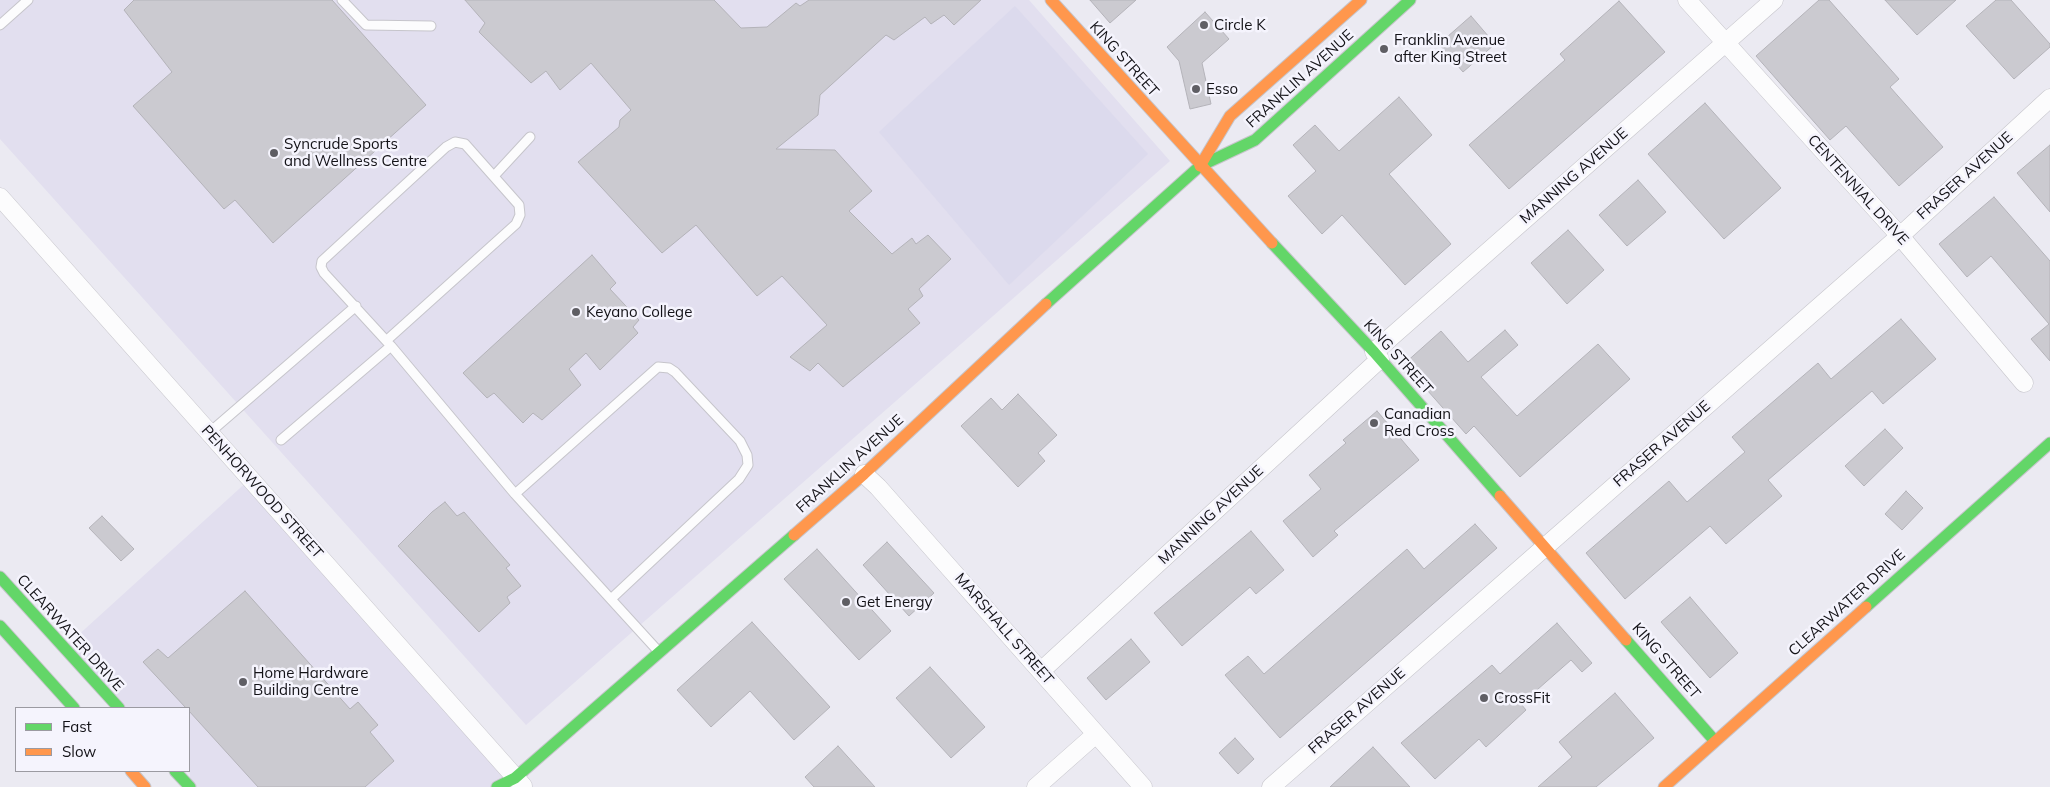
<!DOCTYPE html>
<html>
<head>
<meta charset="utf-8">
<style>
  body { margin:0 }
  #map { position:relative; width:2050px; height:787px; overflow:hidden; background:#ebeaf2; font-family:Mulish,sans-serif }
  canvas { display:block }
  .legend { position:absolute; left:15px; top:707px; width:175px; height:65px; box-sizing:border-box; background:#f5f4fd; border:1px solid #9b9aa1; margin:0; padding:6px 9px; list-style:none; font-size:15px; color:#131217 }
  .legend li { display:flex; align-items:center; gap:10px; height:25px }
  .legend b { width:25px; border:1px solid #9b9aa1 }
</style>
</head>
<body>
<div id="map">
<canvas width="2050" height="787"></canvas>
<ul class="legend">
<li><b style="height:6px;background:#63d668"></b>Fast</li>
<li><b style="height:6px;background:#ff974d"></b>Slow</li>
</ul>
</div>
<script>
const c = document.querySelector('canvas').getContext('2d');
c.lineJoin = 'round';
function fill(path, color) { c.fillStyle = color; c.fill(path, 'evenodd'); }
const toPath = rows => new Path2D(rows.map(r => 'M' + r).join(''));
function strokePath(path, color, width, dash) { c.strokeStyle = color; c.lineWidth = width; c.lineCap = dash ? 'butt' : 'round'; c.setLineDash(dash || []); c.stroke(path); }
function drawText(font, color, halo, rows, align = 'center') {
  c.font = font + ' Mulish,sans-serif'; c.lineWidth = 5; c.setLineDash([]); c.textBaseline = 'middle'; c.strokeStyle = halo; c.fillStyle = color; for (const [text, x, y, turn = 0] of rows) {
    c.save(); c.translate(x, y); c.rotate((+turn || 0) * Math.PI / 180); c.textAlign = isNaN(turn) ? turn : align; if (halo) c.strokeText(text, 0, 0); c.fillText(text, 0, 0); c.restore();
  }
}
const built = toPath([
  [0,0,1029,0,1170,161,526,725,0,139],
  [250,479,515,778,497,787,190,787,189,708,119,708,64,648]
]);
const green = toPath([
  [1015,6,1148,154,1009,285,879,132]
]);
const building = toPath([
  [134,0,332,0,426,105,273,243,235,200,224,209,133,106,172,72,124,10,134,0],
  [465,0,714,0,741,28,767,27,796,3,800,6,809,0,981,0,954,25,944,15,931,24,925,17,894,40,886,35,820,95,818,115,776,149,835,150,872,191,849,211,892,254,912,238,916,244,928,235,951,259,919,289,923,296,908,309,920,323,843,387,818,363,810,371,790,357,827,325,782,276,757,296,696,225,662,253,578,162,619,127,620,120,631,110,591,63,560,90,546,71,531,83,479,32,485,23,465,0],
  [1090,0,1136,0,1110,23,1090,0],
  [1819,0,1829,0,1899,79,1890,87,1943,147,1899,186,1846,126,1830,140,1756,56,1819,0],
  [1885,0,1956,0,1917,35,1885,0],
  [1996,0,2011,0,2050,44,2050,47,2014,79,1966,26,1996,0],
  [1619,1,1665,52,1509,189,1469,145,1565,60,1560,54,1619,1],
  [1205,12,1229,39,1202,63,1211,104,1190,109,1179,61,1167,47,1205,12],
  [1471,16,1495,44,1463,72,1439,44,1471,16],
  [1399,97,1432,135,1389,174,1451,244,1405,285,1342,215,1322,234,1288,196,1316,171,1293,145,1315,125,1339,151,1399,97],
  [1705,103,1781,188,1724,239,1648,154,1705,103],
  [2050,145,2050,212,2017,173,2050,145],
  [1638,180,1666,212,1627,246,1599,215,1638,180],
  [1994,197,2050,261,2050,361,2031,339,2049,324,1991,256,1967,277,1939,244,1994,197],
  [1568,230,1604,270,1567,304,1531,263,1568,230],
  [592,255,616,283,610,289,639,320,633,327,638,333,600,370,586,353,569,369,581,385,542,420,533,413,523,423,494,393,487,398,463,373,592,255],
  [1901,319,1936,359,1883,404,1872,391,1768,480,1782,496,1726,544,1710,526,1625,599,1586,553,1669,481,1687,502,1745,452,1732,437,1818,363,1831,379,1901,319],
  [1505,330,1518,345,1481,377,1517,416,1598,344,1630,379,1520,477,1474,426,1466,434,1404,364,1441,331,1468,362,1505,330],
  [1018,394,1057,435,1038,453,1045,461,1018,487,961,426,991,398,1002,410,1018,394],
  [1377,411,1419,460,1334,531,1338,535,1313,557,1283,521,1321,489,1309,475,1346,443,1343,440,1377,411],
  [1885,429,1903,448,1864,486,1845,466,1885,429],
  [1906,491,1923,508,1902,530,1885,514,1906,491],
  [445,502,457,516,464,512,510,565,506,568,521,586,507,597,510,603,479,632,398,546,432,512,445,502],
  [102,516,134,549,121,561,89,528,102,516],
  [1475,524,1497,548,1280,738,1225,675,1248,656,1264,674,1407,549,1424,569,1475,524],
  [1251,531,1284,570,1256,594,1250,587,1182,646,1154,613,1251,531],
  [887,542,934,593,909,616,863,565,887,542],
  [817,549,891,631,859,660,784,579,817,549],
  [245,591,350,709,358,702,378,725,370,732,394,761,365,787,258,787,189,711,189,708,186,708,143,662,158,649,168,658,245,591],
  [1690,597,1738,653,1710,678,1661,622,1690,597],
  [752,622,830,707,794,740,750,691,711,727,677,690,752,622],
  [1557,623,1592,663,1582,672,1571,660,1521,704,1526,710,1486,747,1479,739,1435,779,1401,743,1492,665,1500,674,1557,623],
  [1131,639,1150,662,1106,700,1087,678,1131,639],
  [930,667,985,727,951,758,896,698,930,667],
  [1615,693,1654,738,1596,787,1538,787,1572,757,1559,742,1615,693],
  [1235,738,1254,759,1238,774,1219,753,1235,738],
  [838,746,875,787,814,787,805,777,838,746],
  [1373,747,1410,787,1330,787,1373,747]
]);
const lane = toPath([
  [342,0,366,25,431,26],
  [0,25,28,0],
  [494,176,530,137],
  [387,340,516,224,520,215,519,205,465,144,455,142,446,147,322,261,321,267,324,273,391,346,515,494,659,652],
  [209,433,356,306],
  [281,440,391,346],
  [515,494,658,367,669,368,675,372,740,441,747,455,748,465,739,479,611,599]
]);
const street = toPath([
  [1687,0,1900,236,2024,383],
  [0,197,523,786],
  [1374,352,1774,0],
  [864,474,878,487,1143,787],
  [1041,671,1380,359],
  [1036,787,1096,734],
  [1271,787,1900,236,2050,98]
]);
const fast = toPath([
  [1272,243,1374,352,1500,496],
  [1046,304,1200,166,1255,140,1410,0],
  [0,577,119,708],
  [1866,607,2050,443],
  [0,626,74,708],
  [1626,640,1714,740],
  [175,771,190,787],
  [497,787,515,778,794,535]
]);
const slow = toPath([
  [1051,0,1272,243],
  [1200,166,1230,116,1361,0],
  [1500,496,1626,640],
  [794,535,864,474,1046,304],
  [131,771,145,787],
  [1664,787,1866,607]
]);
const markers = [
  [1204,25,5,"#5f5e64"],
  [1384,49,5,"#5f5e64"],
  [1196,89,5,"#5f5e64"],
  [274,153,5,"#5f5e64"],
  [576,312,5,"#5f5e64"],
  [1374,423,5,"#5f5e64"],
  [846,602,5,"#5f5e64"],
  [243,682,5,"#5f5e64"],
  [1484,698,5,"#5f5e64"]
];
const poiNames = [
  ["Circle K",1214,25],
  ["Franklin Avenue",1394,40],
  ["after King Street",1394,57],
  ["Esso",1206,89],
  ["Syncrude Sports",284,144],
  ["and Wellness Centre",284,161],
  ["Keyano College",586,312],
  ["Canadian",1384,414],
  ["Red Cross",1384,431],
  ["Get Energy",856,602],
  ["Home Hardware",253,673],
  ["Building Centre",253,690],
  ["CrossFit",1494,698]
];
const streetNames = [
  ["KING STREET",1124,59,48],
  ["FRANKLIN AVENUE",1300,79,-42],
  ["MANNING AVENUE",1574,176,-41],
  ["FRASER AVENUE",1965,176,-42],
  ["CENTENNIAL DRIVE",1858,190,48],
  ["KING STREET",1398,357,48],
  ["FRASER AVENUE",1662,444,-41],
  ["FRANKLIN AVENUE",850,464,-42],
  ["PENHORWOOD STREET",262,492,48],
  ["MANNING AVENUE",1211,515,-43],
  ["CLEARWATER DRIVE",1847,603,-42],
  ["MARSHALL STREET",1004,629,49],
  ["CLEARWATER DRIVE",70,633,48],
  ["KING STREET",1666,661,49],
  ["FRASER AVENUE",1357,711,-41]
];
fill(built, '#e2dfef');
fill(green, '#dcdaed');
fill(building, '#cbcad0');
strokePath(building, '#b4b3b9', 1);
strokePath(lane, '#c6c5cb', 11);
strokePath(street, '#c6c5cb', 19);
strokePath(fast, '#c6c5cb', 13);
strokePath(slow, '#c6c5cb', 13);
strokePath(lane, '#fcfcfd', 9);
strokePath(street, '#fcfcfd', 18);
strokePath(fast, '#63d668', 11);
strokePath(slow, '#ff974d', 11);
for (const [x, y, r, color] of markers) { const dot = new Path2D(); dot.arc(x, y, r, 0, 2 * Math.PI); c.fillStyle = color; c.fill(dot); strokePath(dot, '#f5f4fd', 2); }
drawText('15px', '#131217', '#f5f4fd', poiNames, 'left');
drawText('15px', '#131217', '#f5f4fd', streetNames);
</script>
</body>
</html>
